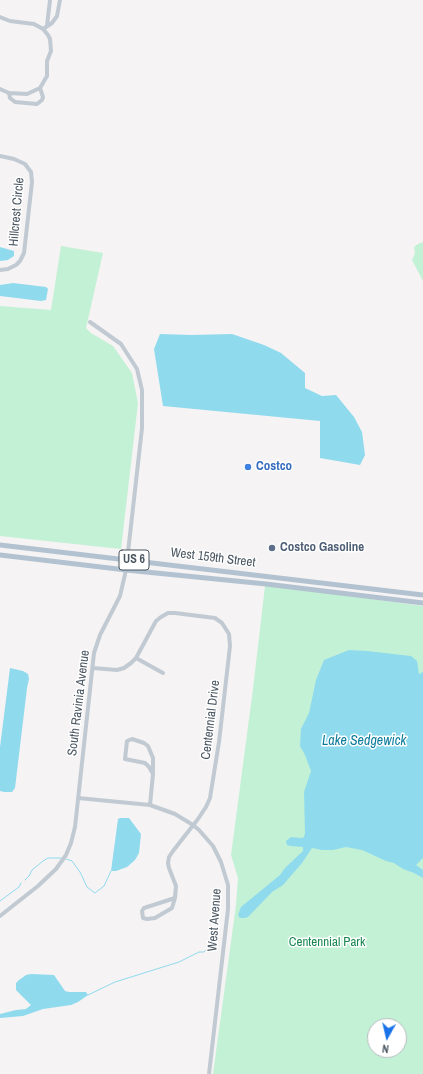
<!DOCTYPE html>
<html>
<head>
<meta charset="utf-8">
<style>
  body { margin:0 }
  #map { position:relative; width:423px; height:1074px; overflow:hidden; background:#f5f3f3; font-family:"Archivo Narrow",sans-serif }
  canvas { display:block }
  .north { position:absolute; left:367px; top:1018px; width:40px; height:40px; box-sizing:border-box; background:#fff; border:1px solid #b7bbc0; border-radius:50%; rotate:188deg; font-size:11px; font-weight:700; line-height:16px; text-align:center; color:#4a5661 }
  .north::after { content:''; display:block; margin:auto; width:14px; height:18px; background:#1a73e8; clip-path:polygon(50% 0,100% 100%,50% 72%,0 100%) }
</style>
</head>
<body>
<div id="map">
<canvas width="423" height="1074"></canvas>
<div class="north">N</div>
</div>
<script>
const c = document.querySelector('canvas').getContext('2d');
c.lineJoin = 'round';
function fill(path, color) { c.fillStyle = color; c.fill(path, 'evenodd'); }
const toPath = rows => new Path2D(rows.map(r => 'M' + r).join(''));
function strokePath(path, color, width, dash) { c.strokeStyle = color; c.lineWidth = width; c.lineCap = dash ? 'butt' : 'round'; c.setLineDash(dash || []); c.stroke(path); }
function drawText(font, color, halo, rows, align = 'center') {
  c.font = font + ' "Archivo Narrow",sans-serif'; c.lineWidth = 3; c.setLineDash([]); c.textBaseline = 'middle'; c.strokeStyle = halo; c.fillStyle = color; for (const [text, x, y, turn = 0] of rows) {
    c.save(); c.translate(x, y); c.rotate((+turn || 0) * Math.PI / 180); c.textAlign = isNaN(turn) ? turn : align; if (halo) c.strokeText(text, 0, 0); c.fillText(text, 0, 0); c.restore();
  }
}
const green = toPath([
  [423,242,423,281,412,260,415,253,414,248,416,245],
  [61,246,103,253,86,328,91,333,113,346,132,373,138,403,121,549,0,536,0,306,51,310],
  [265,586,297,589,423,606,423,1074,213,1074,236,905,238,878,231,855,253,689],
  [375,1026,399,1026,399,1050,375,1050]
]);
const water = toPath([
  [0,247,14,251,14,256,8,260,0,261],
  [13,283,46,287,48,289,46,300,41,301,0,296,0,285],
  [160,334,191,335,232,334,264,345,281,353,305,373,305,388,322,396,336,395,354,417,362,432,365,455,360,465,320,458,320,421,163,406,154,349],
  [349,650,367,651,411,656,417,661,419,674,423,672,423,858,416,865,423,870,423,878,414,873,403,869,394,863,386,861,362,850,346,847,333,850,322,850,312,848,302,863,283,885,272,892,248,917,245,918,240,918,238,915,241,907,280,875,285,868,303,851,303,847,290,846,287,845,286,841,291,837,302,838,304,837,305,833,304,792,311,771,305,755,300,746,301,729,309,713,316,680,324,660],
  [10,668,23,671,28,674,29,679,27,688,15,788,12,792,4,792,0,791,0,747],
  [120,818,129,818,141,834,139,853,135,860,127,867,116,871,111,871,118,819],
  [31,974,54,975,65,991,69,992,86,992,88,995,78,1002,71,1005,43,1009,23,1016,0,1018,0,1014,16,1010,26,1009,31,1005,16,990,16,983,19,980,26,975]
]);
const stream = toPath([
  [66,859,72,861,80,872,87,887,95,893,104,886,111,871],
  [25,880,29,876,32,870,43,861,48,858,61,858],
  [0,901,19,887,21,883],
  [88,995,115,982,179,962,199,952,204,952,208,948,210,944,210,936,213,935]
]);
const minor = toPath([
  [0,17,10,21,34,24,43,29,48,35,50,39,51,51,47,61,47,76,40,88],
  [47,26,50,0],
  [43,29,52,23,57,16,60,0],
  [0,89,9,93,27,94,40,88],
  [9,93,10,98,15,102,37,104,42,100,43,97,40,88],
  [0,156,14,159,25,164,31,172,32,182,24,253,20,261,16,265,8,269,0,270],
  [136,658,163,673],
  [93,668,117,670,124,668,131,663,136,658,156,621,161,617,168,613,175,613,215,618,222,623,229,634,230,646,219,742,210,798,206,807,198,819,173,851,169,857,168,863,169,868,176,886,175,898,172,908,155,918,147,919,143,918,142,911,144,908,175,898],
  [78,798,150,805,175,814,193,825,199,830,213,846,221,862,228,885,228,909,209,1074],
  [150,805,153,774,153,758,148,746,144,743,132,739,127,741,125,759,145,763,149,767,153,774],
  [0,916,38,886,56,869,66,855,71,843,75,827,94,653,100,635,120,596,126,570,142,428,142,390,137,369,121,344,90,322]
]);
const major = toPath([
  [0,545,423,595],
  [0,555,126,570,266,584,423,603]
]);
const markers = [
  [248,467,4,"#3f7fe0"],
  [272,548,4,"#5c6f8a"]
];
const shields = [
  [134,560,30]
];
const shieldNames = [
  ["US 6",134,560]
];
const streetNames = [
  ["Hillcrest Circle",17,212,-85],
  ["West 159th Street",213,558,7],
  ["South Ravinia Avenue",79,703,-83],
  ["Centennial Drive",211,720,-83],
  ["West Avenue",215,920,-86]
];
const shopNames = [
  ["Costco",256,467]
];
const serviceNames = [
  ["Costco Gasoline",280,548]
];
const parkNames = [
  ["Centennial Park",327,943]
];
const waterNames = [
  ["Lake Sedgewick",364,741]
];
fill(green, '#c3f1d5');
fill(water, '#90daee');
strokePath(stream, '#90daee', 1);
strokePath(minor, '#c1cad2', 4);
strokePath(major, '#b3c2d1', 5);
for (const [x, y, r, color] of markers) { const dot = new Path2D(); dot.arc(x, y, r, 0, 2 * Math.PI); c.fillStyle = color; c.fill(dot); strokePath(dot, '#fff', 1.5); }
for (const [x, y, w] of shields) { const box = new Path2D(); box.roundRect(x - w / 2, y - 10, w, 20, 3); c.fillStyle = '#fff'; c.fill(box); strokePath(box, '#4a5661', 1); }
drawText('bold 12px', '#4a5661', null, shieldNames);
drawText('13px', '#4a5661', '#fff', streetNames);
drawText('bold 13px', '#366cbe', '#fff', shopNames, 'left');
drawText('bold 13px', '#4e5e75', '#fff', serviceNames, 'left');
drawText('13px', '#17864f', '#fff', parkNames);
drawText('italic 14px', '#0c7c9b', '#fff', waterNames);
</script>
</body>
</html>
